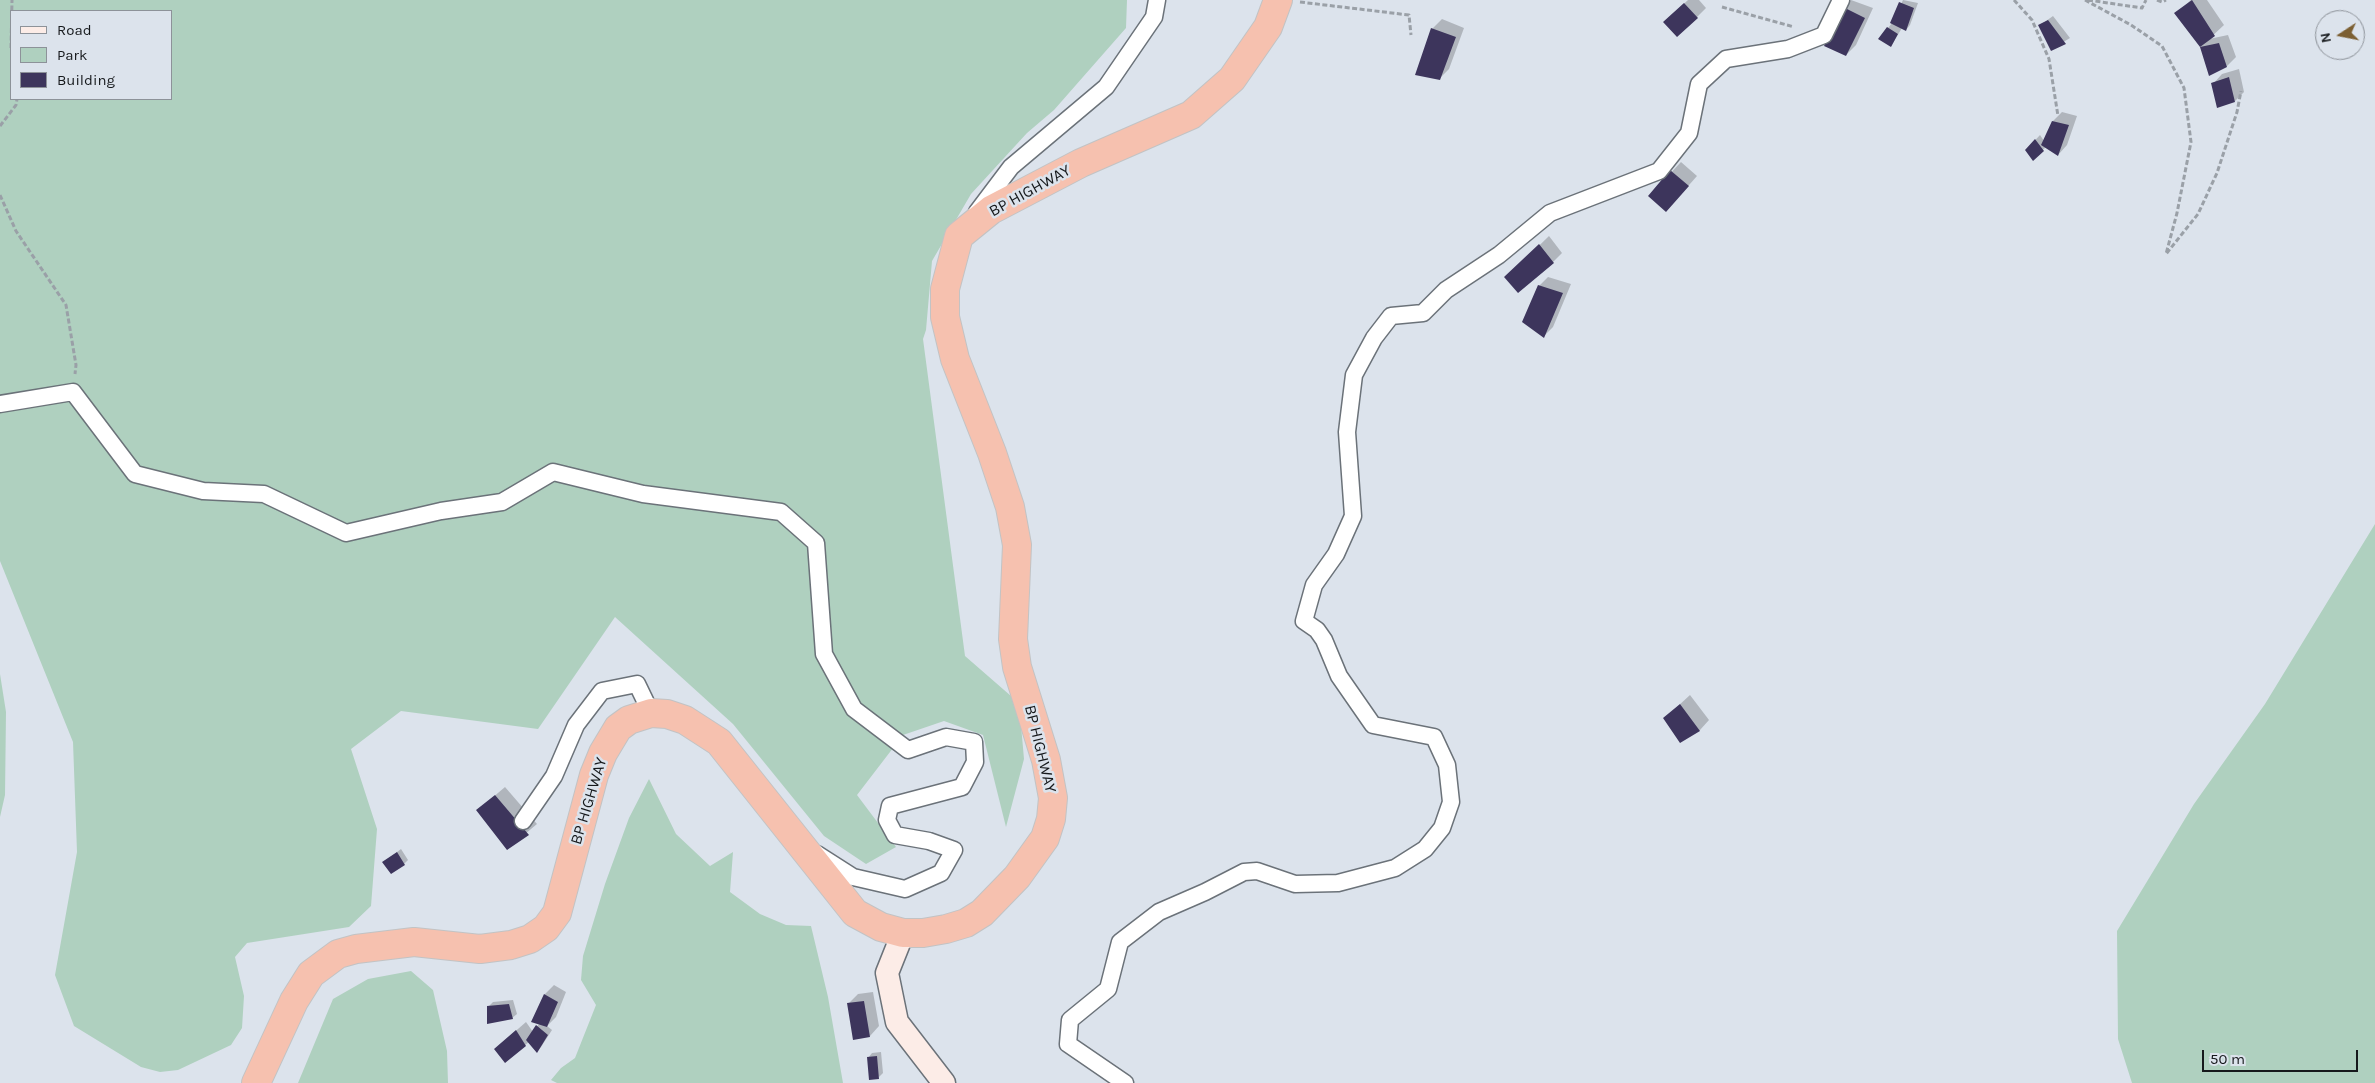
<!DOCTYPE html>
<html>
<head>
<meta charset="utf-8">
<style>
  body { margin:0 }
  #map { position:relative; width:2375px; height:1083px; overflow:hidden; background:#dce3ec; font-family:Karla,sans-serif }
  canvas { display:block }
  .legend { position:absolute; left:10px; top:10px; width:162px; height:90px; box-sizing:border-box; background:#dce3ec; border:1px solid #8d9299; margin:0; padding:6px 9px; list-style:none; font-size:15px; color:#16191c }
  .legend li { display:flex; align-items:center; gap:10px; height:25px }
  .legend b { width:25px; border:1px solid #8d9299 }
  .north { position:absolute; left:2315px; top:10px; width:50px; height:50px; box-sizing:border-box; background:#dce3ec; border:1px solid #8d9299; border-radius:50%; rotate:259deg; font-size:14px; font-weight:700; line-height:20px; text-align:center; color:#16191c }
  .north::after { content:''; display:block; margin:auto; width:18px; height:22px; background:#7c5f32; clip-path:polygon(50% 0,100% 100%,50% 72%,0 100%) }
  .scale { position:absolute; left:2202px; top:1050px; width:156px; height:22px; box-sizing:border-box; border:2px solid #16191c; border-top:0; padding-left:6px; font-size:15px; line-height:18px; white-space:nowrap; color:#16191c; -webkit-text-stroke:4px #dce3ec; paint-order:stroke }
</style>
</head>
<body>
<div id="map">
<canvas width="2375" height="1083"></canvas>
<ul class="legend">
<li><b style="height:6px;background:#fcece7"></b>Road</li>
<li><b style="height:14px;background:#afd0bf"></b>Park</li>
<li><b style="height:14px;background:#3d355c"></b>Building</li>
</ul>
<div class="north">N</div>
<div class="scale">50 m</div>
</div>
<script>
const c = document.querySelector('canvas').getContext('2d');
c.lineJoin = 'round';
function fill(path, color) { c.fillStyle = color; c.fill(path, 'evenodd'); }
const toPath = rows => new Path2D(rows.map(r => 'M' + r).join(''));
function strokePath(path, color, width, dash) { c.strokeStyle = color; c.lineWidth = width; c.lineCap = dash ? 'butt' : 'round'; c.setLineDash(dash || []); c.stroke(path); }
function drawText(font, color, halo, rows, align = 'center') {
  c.font = font + ' Karla,sans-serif'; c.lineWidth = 5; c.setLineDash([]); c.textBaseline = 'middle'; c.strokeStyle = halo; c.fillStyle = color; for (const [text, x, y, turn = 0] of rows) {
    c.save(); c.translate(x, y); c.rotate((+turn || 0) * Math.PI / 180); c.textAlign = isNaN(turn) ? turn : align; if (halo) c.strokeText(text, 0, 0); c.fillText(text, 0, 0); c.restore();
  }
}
const green = toPath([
  [0,0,1127,0,1126,28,1054,110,1027,133,971,194,932,261,926,330,923,339,965,656,1019,703,1024,759,1006,827,983,735,944,721,903,735,857,795,896,847,866,864,824,836,733,724,615,617,538,729,401,711,351,749,377,829,371,906,349,927,247,943,235,957,244,996,242,1028,231,1045,178,1070,160,1072,141,1067,74,1026,55,975,77,852,73,742,0,561],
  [11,11,171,11,171,99,11,99],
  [2375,524,2375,1083,2132,1083,2118,1039,2117,931,2194,804,2265,704],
  [0,674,6,712,5,795,0,817],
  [649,779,676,834,710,866,733,852,730,892,760,914,786,925,811,926,828,997,843,1083,557,1083,551,1080,561,1068,575,1058,596,1005,581,980,583,956,605,884,629,818],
  [411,971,433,990,447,1051,448,1083,298,1083,333,999,368,979]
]);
const shadow = toPath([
  [1688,0,1699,0,1706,8,1697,17,1674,13],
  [1851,0,1873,8,1856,45,1846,55,1844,8],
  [1903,0,1918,3,1910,25,1906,30,1902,28,1891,46,1888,28,1892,23],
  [2191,0,2207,0,2224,25,2209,39,2228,35,2236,57,2227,66,2201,47,2176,13],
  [2053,16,2070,38,2052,49,2039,26],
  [1442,19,1464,28,1449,69,1439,79,1432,29],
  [2239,69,2244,92,2235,101,2213,84,2222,74],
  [2062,112,2077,116,2067,145,2058,155,2046,147,2033,159,2026,150,2040,135,2044,141,2053,121],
  [1681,162,1697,176,1675,201,1649,196],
  [1549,236,1562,253,1553,262,1506,278],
  [1548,277,1571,284,1553,327,1544,336,1539,286],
  [1690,695,1709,720,1700,730,1680,741,1665,718],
  [505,787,537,824,507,849,478,810],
  [401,849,408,860,404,864,384,862],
  [554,985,566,992,556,1017,547,1026,552,1030,541,1047,537,1051,529,1042,505,1061,495,1049,526,1022,533,1032,539,1024,532,1021,545,994],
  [873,992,879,1026,870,1036,854,1038,848,1004,858,994],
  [513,1000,517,1014,512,1018,488,1007,493,1002],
  [881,1052,883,1073,879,1077,868,1058,872,1053]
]);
const building = toPath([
  [2192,0,2215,36,2200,47,2174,13],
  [1899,2,1914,8,1906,31,1890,23],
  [1684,3,1698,18,1677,37,1663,22],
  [1843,7,1865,18,1846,56,1824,46],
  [2048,20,2066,44,2051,51,2038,25],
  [1887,27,1898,34,1891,47,1878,39],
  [1431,28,1456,37,1440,80,1415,75],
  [2219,43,2227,67,2209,76,2200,47],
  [2229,77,2235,102,2217,108,2211,83],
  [2052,121,2069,125,2058,156,2041,145],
  [2035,139,2044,151,2033,161,2025,150],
  [1670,170,1689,186,1666,212,1648,196],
  [1539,244,1554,263,1518,293,1504,277],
  [1538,285,1563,293,1544,338,1522,322],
  [1680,704,1700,731,1680,743,1663,718],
  [495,795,529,835,507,850,476,810],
  [397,852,405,865,391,874,382,862],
  [544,994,558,1002,547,1027,531,1022],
  [864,1001,870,1037,853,1040,847,1003],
  [509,1004,513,1019,487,1024,487,1006],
  [536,1025,548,1035,537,1053,526,1040],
  [516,1030,526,1046,505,1063,494,1049],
  [877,1056,879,1079,869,1080,867,1057]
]);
const path = toPath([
  [2014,0,2032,20,2049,59,2058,116],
  [2085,0,2131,25,2162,46,2184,88,2191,142,2177,213,2166,254,2198,214,2217,173,2237,112,2241,91],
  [2088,0,2142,8,2146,0],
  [2157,0,2162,2,2166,0],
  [1300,2,1409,15,1411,35],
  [1722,7,1794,27],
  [11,48,12,0],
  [0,126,16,105,17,99],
  [0,195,16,231,66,305,76,365,75,374]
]);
const street = toPath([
  [977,212,1011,167,1106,87,1154,17,1157,0],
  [0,404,73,392,135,474,203,491,264,494,346,533,441,511,502,502,553,472,643,494,781,512,816,543,824,654,854,709,908,750,946,737,974,742,975,762,962,787,890,806,887,820,895,835,929,841,954,850,941,873,905,889,853,877,817,854],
  [523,821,554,776,576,725,602,691,637,684,651,713],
  [1125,1083,1068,1044,1070,1020,1108,989,1120,942,1159,912,1205,892,1244,872,1257,871,1295,884,1338,883,1395,868,1425,849,1442,828,1451,802,1447,765,1434,737,1373,725,1339,676,1324,640,1317,630,1304,621,1314,585,1336,554,1353,516,1347,432,1354,375,1374,338,1391,316,1423,313,1446,290,1499,255,1550,213,1659,171,1689,133,1699,84,1726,59,1788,49,1824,35,1841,0]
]);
const secondary = toPath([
  [903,933,887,973,897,1022,944,1083]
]);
const highway = toPath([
  [256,1083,294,1001,311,974,338,954,356,949,414,942,480,949,511,945,530,939,546,928,557,913,594,775,603,753,618,728,629,720,651,713,667,714,685,720,719,742,855,913,881,927,903,933,923,933,946,929,966,923,982,913,1017,877,1045,838,1051,819,1053,798,1046,760,1017,667,1013,639,1017,545,1010,507,992,453,955,359,945,317,945,289,959,236,991,210,1081,163,1191,115,1232,79,1268,27,1278,0]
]);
const streetNames = [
  ["BP HIGHWAY",1030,191,-29],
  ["BP HIGHWAY",1040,749,76],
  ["BP HIGHWAY",589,801,-73]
];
fill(green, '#afd0bf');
fill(shadow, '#0003');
fill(building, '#3d355c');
strokePath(street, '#6b7279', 19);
strokePath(secondary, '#6b7279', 25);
strokePath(highway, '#c2c3c4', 30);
strokePath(path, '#9aa0a7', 3, [5, 2.5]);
strokePath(street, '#fff', 16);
strokePath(secondary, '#fcece7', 22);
strokePath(highway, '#f6c1af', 28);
drawText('16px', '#16191c', '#dce3ec', streetNames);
</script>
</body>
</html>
